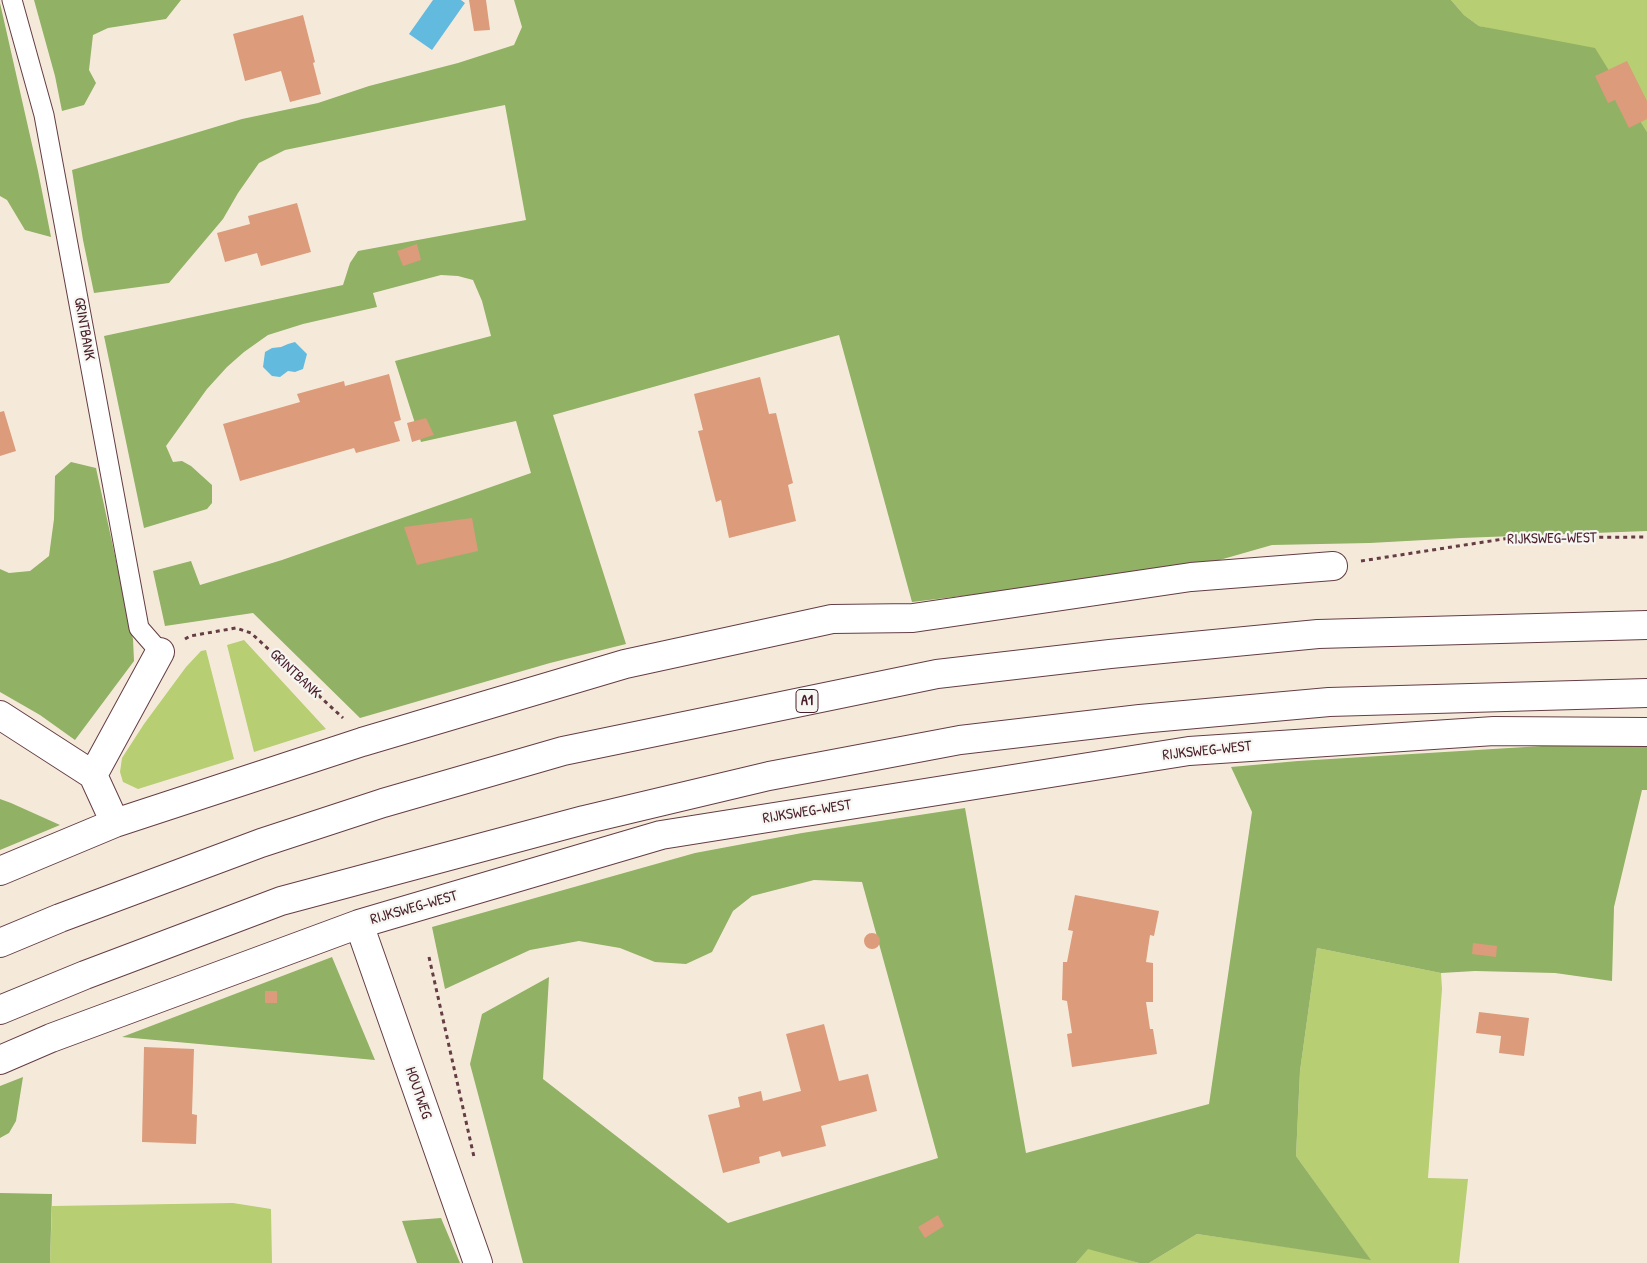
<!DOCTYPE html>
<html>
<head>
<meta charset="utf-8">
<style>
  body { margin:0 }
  canvas { display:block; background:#f5eada }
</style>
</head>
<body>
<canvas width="1647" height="1263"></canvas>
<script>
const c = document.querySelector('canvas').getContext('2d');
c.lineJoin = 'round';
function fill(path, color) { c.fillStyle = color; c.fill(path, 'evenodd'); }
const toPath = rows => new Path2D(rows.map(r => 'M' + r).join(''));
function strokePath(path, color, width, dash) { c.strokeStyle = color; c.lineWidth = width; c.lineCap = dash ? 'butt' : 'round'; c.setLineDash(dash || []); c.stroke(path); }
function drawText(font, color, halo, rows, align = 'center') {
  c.font = font + ' "Patrick Hand",sans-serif'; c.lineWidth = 4.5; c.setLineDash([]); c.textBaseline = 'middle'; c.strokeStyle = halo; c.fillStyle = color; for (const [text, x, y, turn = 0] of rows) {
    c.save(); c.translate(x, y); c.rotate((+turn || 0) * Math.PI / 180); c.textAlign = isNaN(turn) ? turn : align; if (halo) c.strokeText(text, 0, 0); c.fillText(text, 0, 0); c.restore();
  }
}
const green = toPath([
  [1451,0,1647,0,1647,132,1640,121,1518,35,1479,26,1464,15],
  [244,640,326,729,254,752,227,645],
  [206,650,234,759,138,789,123,782,120,772,122,758,144,724,186,667,201,651],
  [1317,948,1441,973,1442,989,1428,1178,1468,1179,1459,1263,1149,1263,1197,1234,1370,1259,1296,1156,1300,1071],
  [233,1203,271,1209,272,1263,50,1263,52,1206],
  [1088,1248,1139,1263,1076,1263]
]);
const forest = toPath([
  [34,0,181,0,166,19,108,28,93,35,89,70,96,83,84,105,62,111,55,76],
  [514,0,1451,0,1464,15,1479,26,1595,48,1647,132,1647,531,1461,538,1370,543,1272,545,1188,569,912,602,839,335,553,415,626,644,550,663,360,718,253,613,165,626,153,571,191,561,200,585,282,560,531,473,516,421,421,442,395,361,491,336,482,301,473,280,458,276,441,275,373,293,377,307,303,324,268,335,244,352,227,367,207,389,166,446,173,462,182,461,191,466,212,485,212,503,207,509,144,528,104,336,343,285,350,263,358,251,526,220,505,105,285,150,259,163,238,193,223,219,169,283,94,293,83,240,72,170,242,119,318,103,369,86,458,63,514,45,522,27],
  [0,3,38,171,51,237,25,230,7,200,0,196],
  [71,462,96,468,133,639,134,661,75,740,40,715,0,692,0,569,9,573,30,571,49,556,54,519,55,476],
  [1542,746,1647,746,1647,790,1642,790,1614,907,1612,981,1555,973,1475,971,1441,973,1317,948,1300,1071,1296,1156,1371,1260,1197,1234,1149,1263,1139,1263,1088,1249,1076,1263,523,1263,470,1064,482,1014,549,977,543,1079,728,1223,938,1158,862,882,814,880,752,896,733,911,712,952,686,964,655,962,620,948,579,941,530,950,445,989,432,927,695,853,802,833,965,808,1026,1153,1209,1104,1252,812,1231,767,1298,761],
  [0,799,11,803,60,825,0,850],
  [332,957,375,1060,122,1037],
  [23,1077,16,1121,9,1133,0,1138,0,1086],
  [0,1193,52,1194,50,1263,0,1263],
  [441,1218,460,1263,417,1263,402,1221]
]);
const water = toPath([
  [433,0,461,0,465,3,432,50,409,34],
  [295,342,307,354,303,369,295,372,288,371,280,377,272,376,263,367,265,352,272,348,281,347,288,344]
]);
const building = toPath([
  [469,0,486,0,490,30,474,31],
  [303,15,315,62,313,63,321,94,290,102,281,71,245,81,233,34],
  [1627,61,1647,101,1647,119,1629,128,1615,100,1608,103,1595,76],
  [297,203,311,252,261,266,257,253,225,262,217,233,250,224,248,216],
  [417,244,421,260,403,266,397,251],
  [389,374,401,420,394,422,400,441,356,453,354,448,240,481,223,424,300,402,297,394,344,381,345,386],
  [760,377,769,414,776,413,793,483,788,485,796,521,729,538,721,500,716,502,698,431,703,430,694,394],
  [4,411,16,451,0,456,0,412],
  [426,418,434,435,412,442,407,423],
  [472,518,478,551,417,565,404,527],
  [1075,895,1159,911,1154,936,1150,935,1146,962,1153,963,1153,1002,1146,1002,1150,1029,1153,1029,1157,1054,1072,1067,1067,1034,1072,1033,1067,1001,1062,1000,1063,962,1067,962,1073,931,1068,930],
  '864 941a8 8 0 1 1 16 0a8 8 0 1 1-16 0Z',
  [1473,943,1497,946,1496,957,1472,954],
  [265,991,277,991,277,1003,265,1003],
  [1479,1012,1529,1018,1524,1056,1499,1053,1501,1036,1476,1033],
  [824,1024,839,1081,868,1074,877,1111,821,1126,826,1146,782,1157,780,1151,759,1157,760,1163,723,1173,708,1115,740,1107,738,1097,761,1091,763,1101,801,1091,786,1034],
  [144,1047,194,1049,192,1114,197,1115,196,1144,142,1142],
  [938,1215,944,1226,925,1238,918,1227]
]);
const path = toPath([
  [1361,561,1510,538,1647,537],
  [185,639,190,636,236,628,251,633,343,718],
  [429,957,474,1157]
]);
const lane = toPath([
  [12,0,44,115,139,628,160,652]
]);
const street = toPath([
  [0,715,93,775,115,823],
  [93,775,160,652],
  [0,871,115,823,362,742,625,664,832,619,913,618,1191,577,1333,566],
  [359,924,478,1263],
  [0,1060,51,1038,359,924,661,835,1189,751,1494,731,1647,732]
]);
const highway = toPath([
  [0,943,60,918,261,843,383,803,563,751,937,674,1110,654,1318,634,1647,625],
  [0,1010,85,975,281,901,584,820,769,776,960,740,1140,719,1329,702,1647,693]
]);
const shields = [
  [807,701,22]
];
const shieldNames = [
  ["A1",807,701]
];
const streetNames = [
  ["GRINTBANK",84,329,80],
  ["RIJKSWEG-WEST",1552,539,-1],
  ["GRINTBANK",295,674,43],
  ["RIJKSWEG-WEST",1207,751,-6],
  ["RIJKSWEG-WEST",807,812,-9],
  ["RIJKSWEG-WEST",414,908,-16],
  ["HOUTWEG",418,1093,71]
];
fill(green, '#b7ce72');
fill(forest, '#91b164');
fill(water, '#62badf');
fill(building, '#dc9b7b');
strokePath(lane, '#643d45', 21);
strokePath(street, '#643d45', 30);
strokePath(highway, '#643d45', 30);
strokePath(path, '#643d45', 3, [4, 4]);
strokePath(lane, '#fff', 19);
strokePath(street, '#fff', 28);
strokePath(highway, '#fff', 28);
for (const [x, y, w] of shields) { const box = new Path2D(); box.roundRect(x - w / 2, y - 11.5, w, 23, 4); c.fillStyle = '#f6f6f2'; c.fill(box); strokePath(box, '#4a1f2b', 1); }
drawText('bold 14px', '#4a1f2b', null, shieldNames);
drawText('15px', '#4a1f2b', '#f6f6f2', streetNames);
</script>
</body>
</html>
